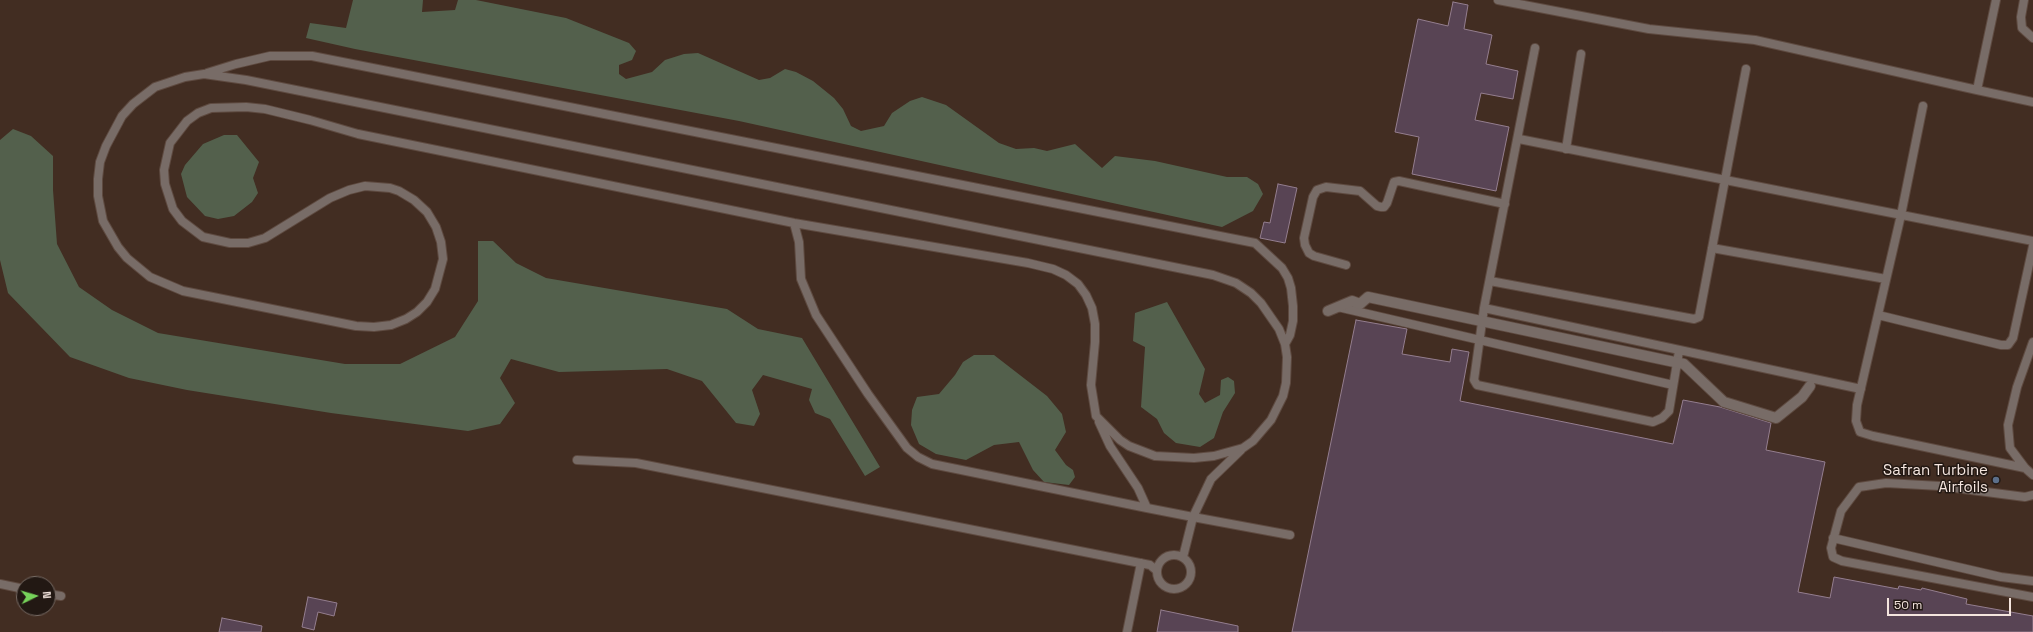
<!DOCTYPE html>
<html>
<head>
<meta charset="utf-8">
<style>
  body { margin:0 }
  #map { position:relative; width:2033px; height:632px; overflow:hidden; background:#422d22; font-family:"Space Grotesk",sans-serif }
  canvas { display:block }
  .north { position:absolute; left:16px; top:576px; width:40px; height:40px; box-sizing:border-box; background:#221813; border:1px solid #766a64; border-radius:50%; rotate:85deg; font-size:11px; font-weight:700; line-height:16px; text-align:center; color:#f4e5de }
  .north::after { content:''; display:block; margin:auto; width:14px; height:18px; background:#76d25a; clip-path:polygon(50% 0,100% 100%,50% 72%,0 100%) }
  .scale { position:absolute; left:1887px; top:598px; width:124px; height:18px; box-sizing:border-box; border:2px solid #f4e5de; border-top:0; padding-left:5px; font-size:12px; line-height:14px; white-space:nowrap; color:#f4e5de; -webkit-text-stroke:3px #221813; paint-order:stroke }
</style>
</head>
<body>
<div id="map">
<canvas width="2033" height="632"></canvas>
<div class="north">N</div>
<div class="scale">50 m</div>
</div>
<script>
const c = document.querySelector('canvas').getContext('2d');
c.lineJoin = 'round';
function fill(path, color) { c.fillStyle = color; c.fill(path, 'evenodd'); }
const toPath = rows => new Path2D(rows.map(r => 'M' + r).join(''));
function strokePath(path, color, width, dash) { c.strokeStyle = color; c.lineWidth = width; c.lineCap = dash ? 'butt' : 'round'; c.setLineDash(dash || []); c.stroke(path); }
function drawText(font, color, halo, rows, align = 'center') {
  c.font = font + ' "Space Grotesk",sans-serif'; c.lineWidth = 3; c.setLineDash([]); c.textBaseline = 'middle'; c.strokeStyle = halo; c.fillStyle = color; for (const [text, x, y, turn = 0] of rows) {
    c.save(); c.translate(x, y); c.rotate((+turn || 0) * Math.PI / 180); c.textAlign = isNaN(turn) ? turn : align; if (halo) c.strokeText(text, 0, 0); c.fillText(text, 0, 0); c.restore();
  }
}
const green = toPath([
  [353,0,423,0,422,12,455,10,458,0,476,0,566,18,629,43,636,51,632,60,619,65,619,74,626,79,652,72,665,60,684,54,698,53,759,80,770,78,785,69,796,72,813,81,834,98,843,109,851,126,861,131,884,126,892,113,910,101,922,97,946,105,999,143,1016,149,1034,148,1047,151,1075,144,1102,168,1115,156,1155,161,1227,177,1247,177,1258,184,1263,194,1253,211,1222,227,739,121,355,49,306,38,310,23,346,28],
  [13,129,31,136,53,156,53,190,57,244,79,287,112,310,158,333,345,364,400,364,455,337,478,301,478,241,493,241,516,263,546,278,727,309,758,329,802,338,880,467,865,476,830,419,815,413,809,400,812,389,763,375,752,390,760,414,754,426,736,423,702,381,667,369,559,372,511,359,500,378,515,403,500,424,468,431,331,413,187,390,129,378,70,357,8,293,0,260,0,140],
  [224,135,237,135,259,162,253,178,258,193,252,202,234,216,218,219,205,216,187,197,181,174,185,165,203,144],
  [1167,302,1205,369,1199,394,1205,403,1220,395,1221,380,1228,377,1234,381,1235,393,1223,412,1214,438,1200,447,1176,443,1164,433,1157,419,1141,407,1145,347,1133,341,1135,313],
  [974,355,994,355,1047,396,1062,414,1066,432,1055,450,1066,465,1073,470,1075,477,1069,485,1044,482,1033,470,1019,442,994,445,966,460,936,454,919,444,911,425,912,410,917,397,939,394,955,375,963,362]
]);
const building = toPath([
  [1453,2,1468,5,1464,29,1492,35,1486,64,1518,71,1513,99,1481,93,1475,120,1509,127,1496,191,1412,174,1419,137,1395,132,1418,19,1448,26,1453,2],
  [1278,184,1297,188,1285,243,1260,238,1264,222,1270,223,1278,184],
  [1356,320,1407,329,1402,354,1450,362,1452,349,1469,352,1460,401,1673,444,1683,400,1720,407,1771,423,1766,450,1825,462,1798,592,1830,598,1834,577,1898,589,1899,586,1921,590,1922,588,1967,599,1966,604,2033,616,2033,632,1292,632,1356,320],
  [308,597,337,603,334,616,318,612,314,630,302,627,308,597],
  [1161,610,1238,626,1238,632,1157,632,1161,610],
  [222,618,262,626,261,632,219,632,222,618]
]);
const service = toPath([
  [1498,0,1649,29,1755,40,1977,90],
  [1996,0,1977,90,2033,102],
  [2024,0,2021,17,2022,28,2033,38],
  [1535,48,1484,308,1861,389],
  [207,73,236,64,270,56,312,56,1255,243,1282,268,1288,278,1291,288,1293,306,1293,321,1290,335,1285,344],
  [204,74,246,80,1213,275,1236,283,1251,293,1261,303,1279,329,1285,344,1287,357,1286,383,1283,396,1271,420,1253,441,1243,448,1214,456,1194,458,1155,456,1129,446,1120,440,1096,416,1091,385,1095,342,1095,324,1092,308,1086,295,1078,284,1066,275,1053,269,1028,263,794,223,358,134,310,120,265,109,246,107,211,108,198,113,187,121,170,143,164,170,165,184,173,209,182,221,203,237,230,243,248,243,265,238,330,198,349,190,365,186,390,188,399,191,414,200,427,212,436,227,441,242,443,259,435,289,427,302,417,312,406,319,391,325,374,327,356,326,183,291,150,277,127,258,118,247,103,221,98,196,98,179,100,162,106,146,122,116,133,104,155,87,185,77,204,74],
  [1923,106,1901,215,1857,405,1856,421,1860,432,1873,436,2025,468],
  [1519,139,2033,241],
  [1566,149,1581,54],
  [794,223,799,242,801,279,816,315,868,394,907,448,918,457,932,464,1147,508],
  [1712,248,1886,279],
  [1346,265,1314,256,1309,253,1305,245,1304,238,1313,197,1317,190,1326,187,1360,191,1377,206,1381,207,1384,207,1387,203,1394,182,1399,181,1505,204],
  [1490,281,1694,319,1699,317,1746,69],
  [1338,307,1673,385],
  [1484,308,1474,380,1477,385,1653,422,1662,418,1669,411,1679,351],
  [1878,315,2001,345,2008,345,2013,338,2033,246],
  [2033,342,2017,387,2008,425,2010,448,2025,468,2033,475],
  [1099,422,1110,446,1138,488,1147,508,1193,517,1211,479,1241,450],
  [577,460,636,463,1150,565,1156,570],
  [2033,495,2025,497,1940,486,1886,483,1859,487,1841,511,1831,548,1833,557,1842,561,2033,597],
  [1833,538,2001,577,2033,581],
  '1157 572a17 17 0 1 1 34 0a17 17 0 1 1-34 0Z',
  [1183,557,1193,517,1290,535],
  [0,584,24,589],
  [48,594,61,596],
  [1127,632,1141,563]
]);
const pedestrian = toPath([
  [1328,311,1352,301,1360,304,1368,297,1684,364,1724,402,1776,418,1802,397,1810,386]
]);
const markers = [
  [1996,480,4,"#5c6f8a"]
];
const poiNames = [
  ["Safran Turbine",1988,471],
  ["Airfoils",1988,488]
];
fill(green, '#53604c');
fill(building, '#584454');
strokePath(building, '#947e8f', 1);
strokePath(service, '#5e4a40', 10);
strokePath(pedestrian, '#5e4a40', 12);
strokePath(service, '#786c67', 8);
strokePath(pedestrian, '#786c67', 10);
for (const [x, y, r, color] of markers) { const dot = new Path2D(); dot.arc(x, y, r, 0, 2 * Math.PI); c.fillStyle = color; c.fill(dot); strokePath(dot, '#221813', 1.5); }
drawText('15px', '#f4e5de', '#221813', poiNames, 'right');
</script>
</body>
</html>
